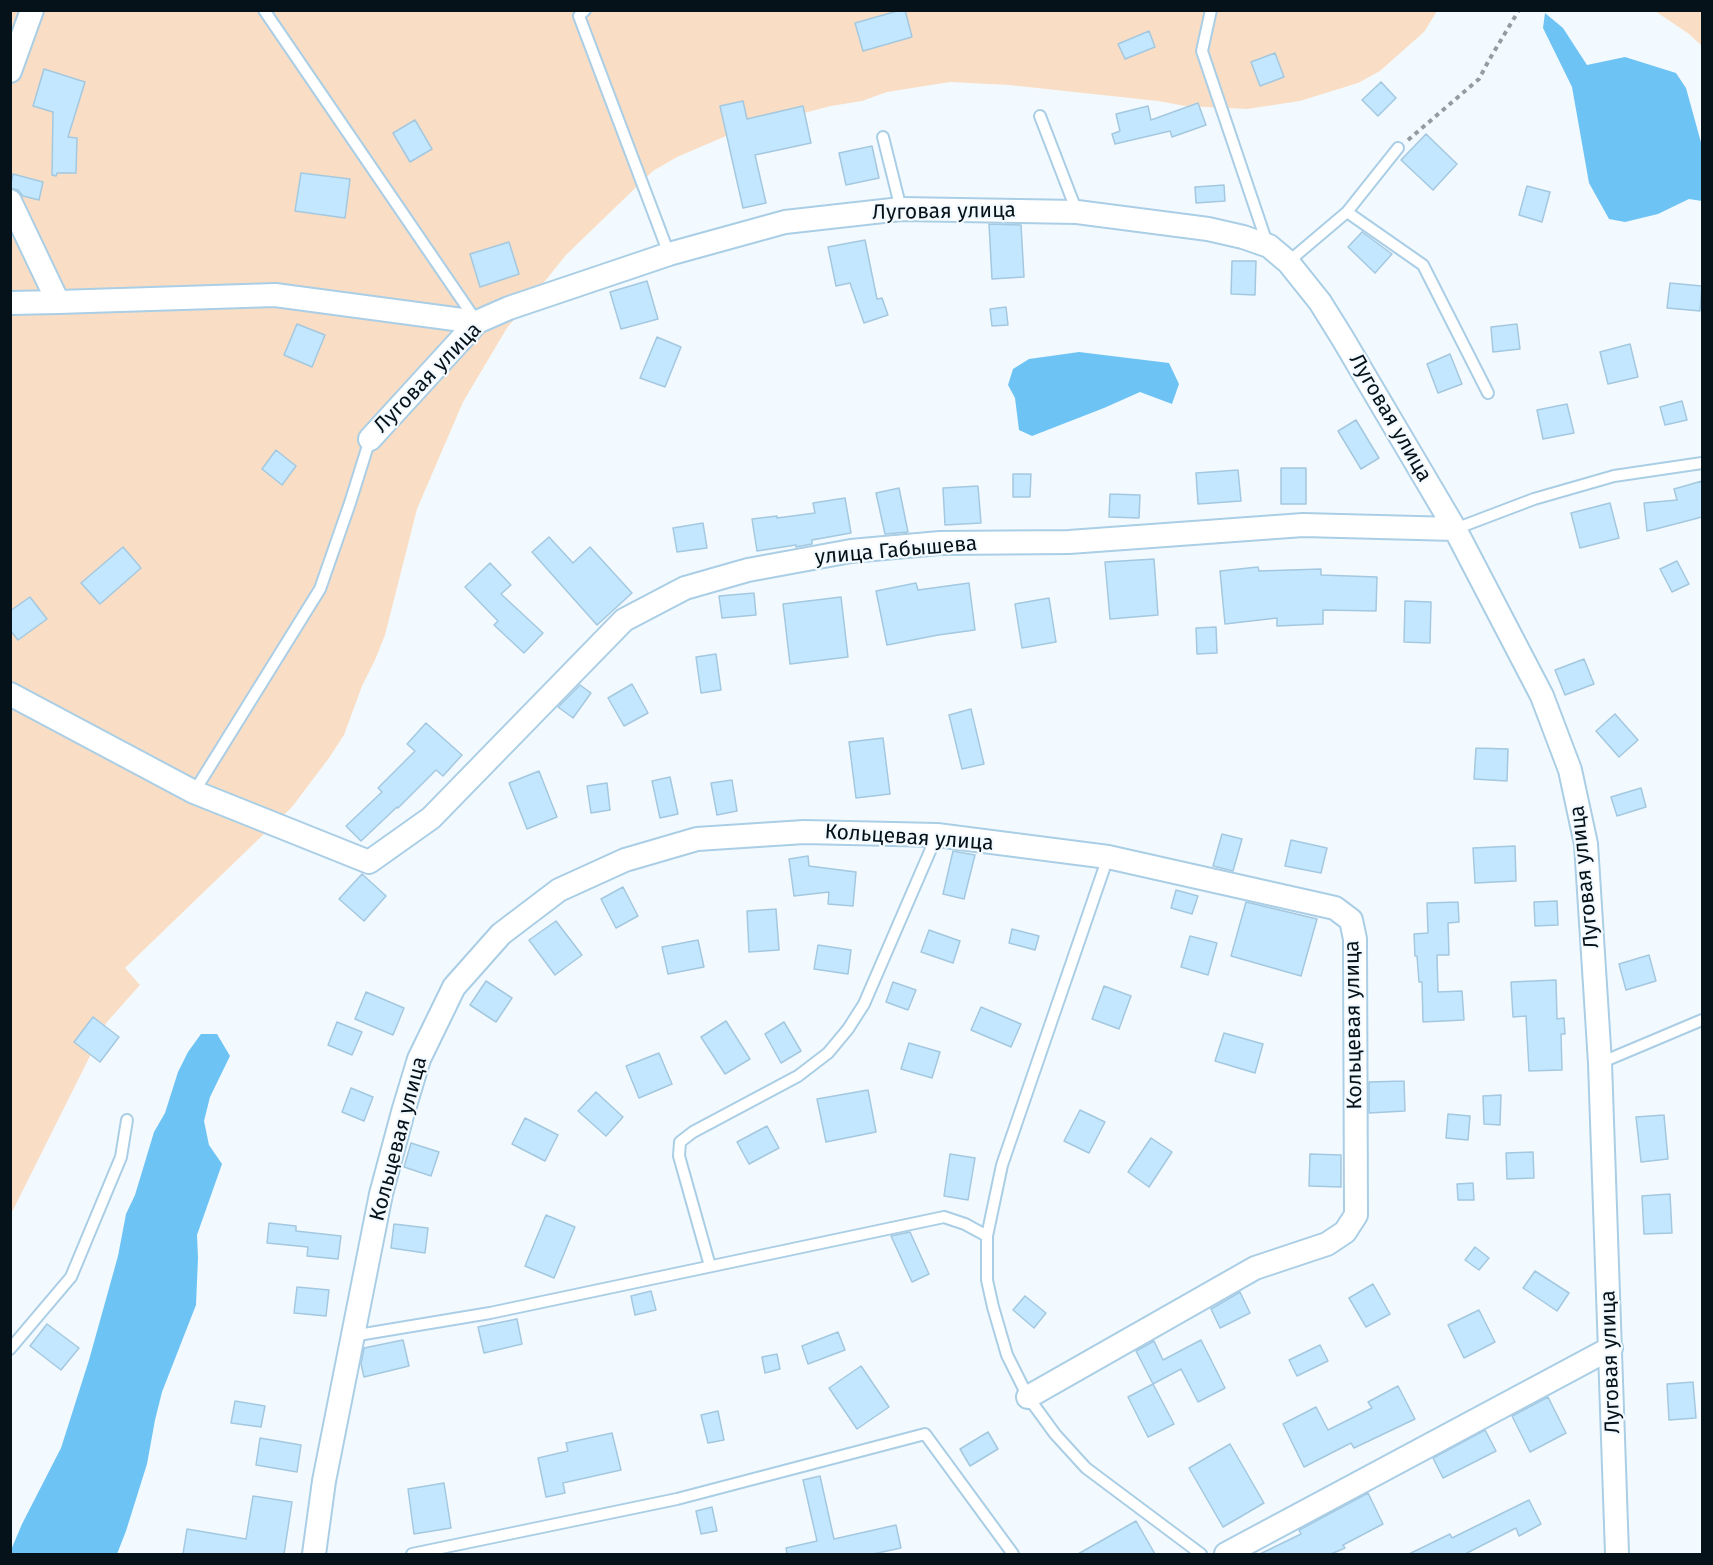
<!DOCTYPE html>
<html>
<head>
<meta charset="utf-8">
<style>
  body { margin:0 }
  #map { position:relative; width:1713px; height:1565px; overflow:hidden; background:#f3faff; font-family:"Fira Sans",sans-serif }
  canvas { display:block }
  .frame { position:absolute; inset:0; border:12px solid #05121a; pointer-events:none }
</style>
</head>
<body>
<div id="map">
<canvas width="1713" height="1565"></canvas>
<div class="frame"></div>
</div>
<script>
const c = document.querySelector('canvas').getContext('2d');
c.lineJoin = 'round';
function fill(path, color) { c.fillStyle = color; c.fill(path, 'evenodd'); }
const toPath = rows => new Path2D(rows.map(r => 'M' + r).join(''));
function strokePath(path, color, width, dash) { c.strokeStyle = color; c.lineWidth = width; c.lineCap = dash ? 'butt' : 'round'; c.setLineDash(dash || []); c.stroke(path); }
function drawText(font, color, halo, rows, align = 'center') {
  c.font = font + ' "Fira Sans",sans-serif'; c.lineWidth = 4.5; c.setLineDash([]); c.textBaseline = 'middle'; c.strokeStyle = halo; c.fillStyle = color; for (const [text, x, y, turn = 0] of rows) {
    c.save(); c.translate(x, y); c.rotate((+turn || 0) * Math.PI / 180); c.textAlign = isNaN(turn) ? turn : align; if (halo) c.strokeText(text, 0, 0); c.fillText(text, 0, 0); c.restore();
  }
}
const green = toPath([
  [11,11,1437,11,1424,32,1380,71,1358,83,1300,101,1247,109,1185,106,1158,101,1009,85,950,82,887,92,862,101,831,106,751,127,726,136,677,157,653,171,566,255,507,328,463,402,417,509,385,635,375,660,362,686,344,735,329,758,292,807,125,968,140,985,107,1022,11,1214],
  [1655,11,1702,11,1702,46,1689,34]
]);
const water = toPath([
  [1545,13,1563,28,1587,65,1625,57,1676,73,1686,88,1702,146,1702,201,1689,199,1658,214,1625,222,1609,219,1589,183,1572,87,1543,28],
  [1079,352,1169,363,1179,384,1172,404,1140,392,1104,408,1032,436,1019,430,1015,398,1008,385,1013,369,1029,359],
  [201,1034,217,1034,230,1056,210,1097,204,1121,209,1145,222,1164,197,1235,198,1258,196,1305,162,1392,155,1420,147,1464,126,1531,117,1554,11,1554,11,1550,22,1524,61,1448,89,1360,118,1256,126,1214,135,1195,154,1132,165,1113,178,1072,188,1052]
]);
const building = toPath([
  [901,10,905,10,912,37,863,51,855,23,901,10],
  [1149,31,1155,47,1125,59,1118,44,1149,31],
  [1275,53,1284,77,1260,86,1251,62,1275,53],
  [44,69,85,82,68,137,77,138,76,173,57,173,56,176,52,175,53,112,33,106,44,69],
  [1381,82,1396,98,1378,116,1362,100,1381,82],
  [743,101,747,119,803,106,811,143,755,155,766,203,743,208,720,106,743,101],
  [1198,103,1206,125,1172,137,1170,131,1115,144,1112,134,1120,131,1116,114,1148,106,1151,120,1198,103],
  [415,120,432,149,410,162,393,133,415,120],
  [1426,134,1457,164,1433,190,1401,160,1426,134],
  [872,146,879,178,846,185,839,153,872,146],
  [301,173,350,179,345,218,295,211,301,173],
  [13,174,43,182,39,200,23,196,18,190,10,188,13,174],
  [1224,185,1225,201,1196,203,1195,187,1224,185],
  [1527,186,1550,192,1542,222,1519,215,1527,186],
  [989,224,1021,225,1024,277,992,279,989,224],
  [1362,232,1392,254,1375,273,1348,247,1362,232],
  [865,240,877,299,882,298,888,315,864,323,850,283,836,286,828,247,865,240],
  [509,242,519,274,480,287,470,254,509,242],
  [1232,261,1256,261,1255,295,1231,294,1232,261],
  [647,281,658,319,621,329,610,292,647,281],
  [1670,283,1702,286,1700,311,1667,308,1670,283],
  [1006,307,1008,325,992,326,990,309,1006,307],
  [297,324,325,335,312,367,284,355,297,324],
  [1517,324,1520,349,1493,352,1491,327,1517,324],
  [657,337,681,347,665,387,640,378,657,337],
  [1630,344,1638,377,1608,384,1600,352,1630,344],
  [1450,354,1462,384,1438,393,1427,364,1450,354],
  [1682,401,1687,420,1665,425,1660,407,1682,401],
  [1567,404,1574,433,1543,439,1537,410,1567,404],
  [1356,420,1379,458,1361,469,1338,431,1356,420],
  [276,450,296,466,282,485,262,469,276,450],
  [1281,468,1306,468,1306,504,1281,504,1281,468],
  [1238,470,1241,501,1198,504,1196,473,1238,470],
  [1013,474,1031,474,1030,497,1013,497,1013,474],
  [1702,481,1702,517,1656,529,1647,531,1644,503,1677,500,1674,489,1702,481],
  [978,486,981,523,945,525,943,488,978,486],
  [899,488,908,532,885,534,876,493,899,488],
  [1110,494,1140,495,1139,518,1109,517,1110,494],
  [845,498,851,533,812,540,812,544,796,547,796,545,757,551,752,519,777,516,777,518,815,513,813,503,845,498],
  [1610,503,1619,538,1580,548,1571,513,1610,503],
  [703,523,707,548,677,552,673,528,703,523],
  [549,537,573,563,590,547,632,593,597,625,532,552,549,537],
  [123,547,141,568,100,604,81,583,123,547],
  [1154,559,1158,615,1110,619,1105,562,1154,559],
  [1677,561,1689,584,1672,592,1660,569,1677,561],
  [490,563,511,585,501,594,543,633,524,653,494,625,498,621,465,587,490,563],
  [1258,567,1259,571,1321,569,1321,575,1377,577,1376,611,1323,610,1323,624,1277,626,1277,618,1225,624,1220,571,1258,567],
  [916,583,918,590,969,583,975,630,938,635,887,645,876,591,916,583],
  [754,593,756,615,722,618,719,596,754,593],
  [30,597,47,619,18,640,10,630,10,611,30,597],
  [841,597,848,657,790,664,783,604,841,597],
  [1049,598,1056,642,1022,648,1015,604,1049,598],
  [1405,601,1431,602,1430,643,1404,642,1405,601],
  [1216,627,1217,653,1197,654,1196,628,1216,627],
  [716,654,721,690,701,693,696,657,716,654],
  [1584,659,1594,684,1565,695,1555,670,1584,659],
  [632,684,648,713,624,726,608,698,632,684],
  [580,685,591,693,573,718,558,707,580,685],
  [971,709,984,764,962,769,949,715,971,709],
  [1615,714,1638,740,1619,757,1596,731,1615,714],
  [426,723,462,755,443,776,436,770,398,808,397,807,361,841,346,826,382,792,378,788,415,751,407,744,426,723],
  [883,738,890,794,856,798,849,742,883,738],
  [1476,748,1508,749,1507,781,1474,779,1476,748],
  [539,771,557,817,527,829,509,783,539,771],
  [670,777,678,814,660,818,652,781,670,777],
  [732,780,737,811,717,815,711,783,732,780],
  [607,783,610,810,591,813,587,786,607,783],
  [1641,788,1646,807,1617,816,1611,797,1641,788],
  [1222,834,1242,839,1233,871,1213,866,1222,834],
  [1291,840,1327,848,1321,873,1285,866,1291,840],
  [1515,846,1516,881,1475,883,1473,848,1515,846],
  [953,851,975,855,964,899,943,894,953,851],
  [808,856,809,866,856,872,853,906,828,904,829,892,794,896,789,859,808,856],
  [362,874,386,896,364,921,339,899,362,874],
  [623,887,638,916,616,928,601,899,623,887],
  [1176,890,1198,896,1192,914,1171,908,1176,890],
  [1557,901,1558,925,1535,926,1534,902,1557,901],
  [1246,902,1317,919,1301,976,1231,956,1246,902],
  [1458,902,1459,922,1448,923,1449,955,1437,955,1438,992,1462,991,1464,1020,1423,1022,1422,982,1419,982,1417,956,1415,956,1414,934,1428,933,1427,903,1458,902],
  [776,909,779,950,749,952,747,911,776,909],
  [556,921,582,955,555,975,529,940,556,921],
  [1012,929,1039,936,1035,950,1009,943,1012,929],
  [929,930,960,941,953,963,921,952,929,930],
  [1190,936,1217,943,1208,975,1181,967,1190,936],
  [698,940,704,967,668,974,662,947,698,940],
  [818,945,851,950,848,974,814,969,818,945],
  [1649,955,1656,981,1626,990,1619,964,1649,955],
  [1556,980,1557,1019,1564,1018,1565,1034,1561,1034,1562,1070,1529,1071,1526,1016,1513,1017,1511,982,1556,980],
  [486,981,512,998,496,1022,470,1005,486,981],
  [893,982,916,990,908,1010,886,1002,893,982],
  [1104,986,1131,996,1119,1029,1092,1019,1104,986],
  [366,992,404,1008,393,1035,355,1019,366,992],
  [981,1007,1021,1024,1011,1047,971,1030,981,1007],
  [93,1017,119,1037,100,1062,74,1042,93,1017],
  [726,1021,750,1059,725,1074,701,1037,726,1021],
  [337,1022,362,1032,352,1055,328,1045,337,1022],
  [784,1022,801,1051,781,1063,765,1034,784,1022],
  [1224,1033,1263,1044,1255,1073,1215,1061,1224,1033],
  [909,1043,940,1052,932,1078,901,1069,909,1043],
  [659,1053,672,1084,639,1098,626,1066,659,1053],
  [1404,1081,1405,1111,1369,1113,1369,1082,1404,1081],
  [351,1088,373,1097,364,1121,342,1112,351,1088],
  [868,1090,876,1132,826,1142,817,1099,868,1090],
  [596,1092,623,1117,606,1136,578,1111,596,1092],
  [1501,1095,1500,1125,1484,1124,1483,1096,1501,1095],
  [1080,1110,1105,1122,1089,1153,1064,1141,1080,1110],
  [1448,1114,1470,1116,1468,1140,1446,1138,1448,1114],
  [1664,1115,1668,1159,1641,1162,1636,1117,1664,1115],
  [525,1118,558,1135,545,1161,512,1144,525,1118],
  [767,1126,779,1148,749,1164,737,1142,767,1126],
  [1151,1138,1172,1152,1149,1187,1128,1172,1151,1138],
  [411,1143,439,1152,431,1176,404,1167,411,1143],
  [1533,1152,1534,1178,1507,1179,1506,1153,1533,1152],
  [950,1154,975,1158,968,1200,944,1196,950,1154],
  [1310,1154,1341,1155,1341,1187,1309,1186,1310,1154],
  [1473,1183,1474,1200,1458,1200,1457,1184,1473,1183],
  [1670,1194,1672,1233,1644,1234,1642,1196,1670,1194],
  [546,1215,575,1227,554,1278,525,1266,546,1215],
  [269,1223,296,1226,296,1231,341,1236,338,1259,307,1256,308,1247,267,1243,269,1223],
  [394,1224,428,1228,425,1253,391,1248,394,1224],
  [910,1232,929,1274,912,1282,891,1236,910,1232],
  [1475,1247,1489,1258,1479,1270,1465,1260,1475,1247],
  [1535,1271,1569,1293,1557,1311,1523,1288,1535,1271],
  [1373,1284,1390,1314,1366,1327,1349,1298,1373,1284],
  [297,1287,329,1290,326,1316,294,1313,297,1287],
  [651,1291,656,1310,635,1315,631,1296,651,1291],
  [1240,1292,1250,1313,1220,1328,1211,1309,1240,1292],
  [1025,1296,1046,1313,1034,1328,1013,1310,1025,1296],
  [1479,1310,1495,1342,1464,1358,1448,1325,1479,1310],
  [517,1319,522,1344,484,1353,478,1327,517,1319],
  [47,1324,79,1348,61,1370,30,1346,47,1324],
  [838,1332,845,1350,808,1364,802,1346,838,1332],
  [403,1340,409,1366,364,1377,361,1364,364,1348,403,1340],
  [1201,1340,1225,1388,1198,1402,1181,1369,1153,1384,1136,1351,1154,1341,1163,1360,1201,1340],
  [1320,1345,1328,1361,1297,1376,1289,1360,1320,1345],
  [777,1354,780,1369,765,1373,762,1357,777,1354],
  [861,1366,889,1407,857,1429,829,1388,861,1366],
  [1693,1382,1696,1418,1669,1420,1667,1384,1693,1382],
  [1153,1384,1174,1424,1148,1437,1128,1397,1153,1384],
  [1398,1386,1415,1419,1354,1448,1351,1443,1304,1467,1283,1424,1316,1407,1328,1430,1372,1408,1368,1402,1398,1386],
  [1548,1397,1566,1433,1530,1452,1512,1416,1548,1397],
  [235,1401,265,1406,261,1427,231,1423,235,1401],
  [718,1411,724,1440,708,1443,701,1415,718,1411],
  [1485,1430,1496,1451,1443,1478,1433,1458,1485,1430],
  [988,1432,998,1449,970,1466,960,1449,988,1432],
  [612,1433,621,1470,563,1483,565,1493,546,1497,538,1458,568,1451,566,1443,612,1433],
  [260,1438,301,1445,297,1472,256,1465,260,1438],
  [1230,1444,1264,1503,1223,1527,1189,1468,1230,1444],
  [820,1476,834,1539,896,1525,901,1548,873,1554,787,1554,786,1548,817,1541,803,1480,820,1476],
  [444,1483,451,1528,414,1534,408,1489,444,1483],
  [1368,1493,1383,1524,1343,1545,1345,1548,1331,1554,1260,1554,1301,1534,1299,1530,1368,1493],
  [253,1496,292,1502,284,1554,183,1554,187,1529,246,1539,253,1496],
  [1529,1500,1541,1524,1519,1536,1516,1528,1465,1554,1409,1554,1450,1534,1452,1538,1529,1500],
  [712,1507,717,1531,701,1534,696,1511,712,1507],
  [1136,1521,1155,1554,1078,1554,1136,1521]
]);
const path = toPath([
  [1408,140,1479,79,1489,60,1519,10]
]);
const lane = toPath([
  [264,10,477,322],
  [585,10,579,16,669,254],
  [1211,10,1202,51,1268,246],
  [1040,116,1077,212],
  [883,137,901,209],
  [1347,212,1398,148],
  [1288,262,1347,212,1423,265,1488,393],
  [1455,529,1534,499,1614,476,1702,463],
  [194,792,320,589,350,503,370,439],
  [1108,857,1002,1165,987,1236,987,1280,993,1307,1007,1355,1028,1397,1055,1434,1086,1468,1201,1554],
  [1600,1063,1702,1020],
  [710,1266,679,1156,680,1142,693,1132,798,1076,828,1053,848,1029,864,1004,937,835],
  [352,1336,490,1313,944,1217,965,1224,987,1236],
  [10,1349,71,1277,121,1157,127,1120],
  [412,1554,677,1499,925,1434,1013,1554]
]);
const street = toPath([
  [10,71,32,10],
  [10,201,58,302,10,303],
  [58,302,275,295,477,322],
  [370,439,477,322,509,308,669,254,785,222,901,209,1077,212,1208,229,1243,237,1269,246,1288,262,1320,302,1343,339,1455,529,1542,696,1570,770,1586,844,1600,1063,1617,1554],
  [10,694,194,792,369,862,431,818,624,620,685,588,748,570,851,551,940,543,1069,542,1303,525,1455,529],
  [314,1554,324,1481,381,1194,403,1112,419,1059,454,987,501,934,559,890,625,860,697,839,804,832,937,835,1108,857,1335,908,1351,920,1355,939,1356,1215,1345,1232,1327,1244,1255,1268,1028,1397],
  [1226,1554,1611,1348]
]);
const streetNames = [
  ["Луговая улица",944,212,-1],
  ["Луговая улица",428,378,-46],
  ["Луговая улица",1390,418,60],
  ["улица Габышева",896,551,-5],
  ["Кольцевая улица",909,838,4],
  ["Луговая улица",1585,877,-96],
  ["Кольцевая улица",1354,1025,-91],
  ["Кольцевая улица",399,1139,-75],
  ["Луговая улица",1611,1362,-92]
];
fill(green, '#f9dec5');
fill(water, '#6ec3f5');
fill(building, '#c2e7fe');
strokePath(building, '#a4c8df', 1.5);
strokePath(lane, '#aacee5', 14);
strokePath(street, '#aacee5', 26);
strokePath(path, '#929ca2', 4, [4.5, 4.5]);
strokePath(lane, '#fff', 10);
strokePath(street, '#fff', 22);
drawText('21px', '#05121a', '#f3faff', streetNames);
</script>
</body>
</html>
